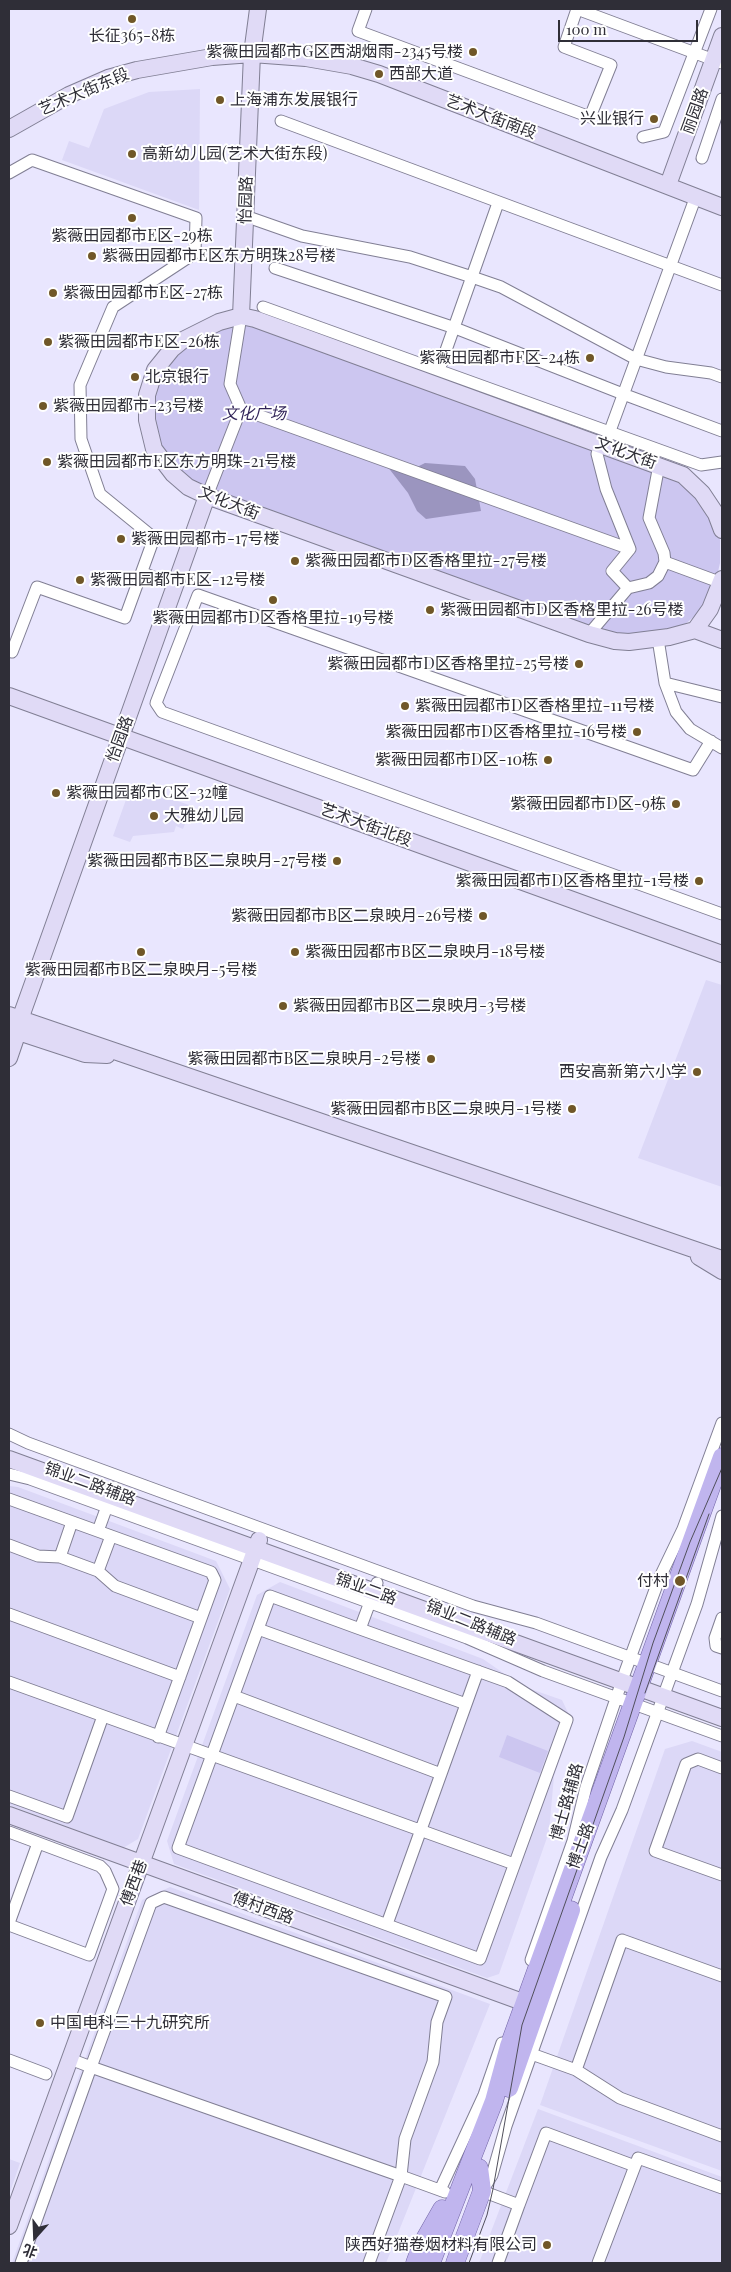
<!DOCTYPE html>
<html>
<head>
<meta charset="utf-8">
<style>
  body { margin:0 }
  #map { position:relative; width:731px; height:2272px; overflow:hidden; background:#e9e6fe; font-family:"Playfair Display","Noto Sans SC",serif }
  canvas { display:block }
  .frame { position:absolute; inset:0; border:10px solid #2f2e37; pointer-events:none }
  .north { position:absolute; left:10px; top:2212px; width:50px; height:50px; -webkit-text-stroke:4px #fff; paint-order:stroke; rotate:200deg; font-size:14px; font-weight:700; line-height:20px; text-align:center; color:#2f2e37 }
  .north::after { content:''; display:block; margin:auto; width:18px; height:22px; background:#2f2e37; clip-path:polygon(50% 0,100% 100%,50% 72%,0 100%) }
  .scale { position:absolute; left:558px; top:20px; width:140px; height:22px; box-sizing:border-box; border:2px solid #2f2e37; border-top:0; padding-left:6px; font-size:15px; line-height:18px; white-space:nowrap; color:#2f2e37; -webkit-text-stroke:4px #fff; paint-order:stroke }
</style>
</head>
<body>
<div id="map">
<canvas width="731" height="2272"></canvas>
<div class="frame"></div>
<div class="north">北</div>
<div class="scale">100 m</div>
</div>
<script>
const c = document.querySelector('canvas').getContext('2d');
c.lineJoin = 'round';
function fill(path, color) { c.fillStyle = color; c.fill(path, 'evenodd'); }
const toPath = rows => new Path2D(rows.map(r => 'M' + r).join(''));
function strokePath(path, color, width, dash) { c.strokeStyle = color; c.lineWidth = width; c.lineCap = dash ? 'butt' : 'round'; c.setLineDash(dash || []); c.stroke(path); }
function drawText(font, color, halo, rows, align = 'center') {
  c.font = font + ' "Playfair Display","Noto Sans SC",serif'; c.lineWidth = 4; c.setLineDash([]); c.textBaseline = 'middle'; c.strokeStyle = halo; c.fillStyle = color; for (const [text, x, y, turn = 0] of rows) {
    c.save(); c.translate(x, y); c.rotate((+turn || 0) * Math.PI / 180); c.textAlign = isNaN(turn) ? turn : align; if (halo) c.strokeText(text, 0, 0); c.fillText(text, 0, 0); c.restore();
  }
}
const built = toPath([
  [200,89,199,210,62,160,69,141,89,148,104,109,149,92],
  [140,788,192,806,183,829,176,826,174,832,133,836,130,842,113,836,128,794,137,797],
  [706,980,722,985,722,1187,638,1158],
  [9,1486,18,1487,216,1561,230,1589,138,1839,123,1848,9,1805],
  [280,1582,483,1659,522,1686,562,1700,573,1723,554,1776,549,1832,499,1974,487,1978,174,1864,167,1841,257,1595],
  [692,1741,722,1752,722,2171,540,2105,665,1749],
  [170,1887,490,2004,386,2263,12,2263,142,1900],
  [538,2109,722,2177,722,2263,479,2263],
  [9,2159,20,2163,9,2195]
]);
const green = toPath([
  [235,325,255,325,681,483,692,493,717,528,720,540,720,563,715,585,698,613,682,627,647,635,607,633,203,487,188,478,162,448,151,416,156,385,173,354,198,337],
  [507,1735,548,1751,540,1773,499,1757]
]);
const water = toPath([
  [425,463,465,466,475,479,481,511,426,519,417,511,408,493,387,466,415,468]
]);
const street = toPath([
  [366,9,358,31,590,117,611,65,564,47,577,9,722,63],
  [281,121,722,285],
  [643,137,664,132,711,9],
  [702,158,722,99],
  [9,173,32,160,196,218,195,253,113,307,80,385,81,439,100,494,154,538,125,618,37,587,12,652,9,651],
  [245,216,302,236,410,257,472,277,501,287,636,359,666,367,711,373,722,377],
  [275,268,455,328,623,394,722,431],
  [263,307,701,465,722,462],
  [439,370,498,203],
  [241,409,630,549],
  [607,439,696,196],
  [207,496,241,409,230,384,241,316],
  [665,562,722,583],
  [143,573,174,585],
  [628,588,649,583,658,576,665,562,664,553,649,518,659,465],
  [589,634,628,588,612,571,630,549,606,489,597,454,600,443],
  [658,639,665,683,676,712,690,729,722,748],
  [665,683,722,697],
  [711,741,693,770,198,595,156,703,162,712,722,914],
  [9,1434,28,1443,473,1606,536,1623,722,1691],
  [9,1474,30,1479,467,1638,543,1671,722,1736],
  [9,1499,211,1572,215,1580,158,1737],
  [98,1531,114,1487],
  [9,1545,38,1556,60,1557,98,1571,115,1586,201,1618],
  [60,1557,72,1522],
  [98,1571,111,1536],
  [9,1614,180,1677],
  [722,1618,715,1638,716,1646,722,1648],
  [258,1629,466,1704],
  [360,1629,270,1596,178,1848,480,1959,567,1720,508,1682,360,1629,377,1583],
  [9,1682,514,1864],
  [234,1696,441,1774],
  [722,1768,698,1759,686,1764,655,1851,722,1875],
  [9,1796,67,1817,103,1716],
  [9,1832,100,1866,105,1871,113,1889,89,1955,9,1925],
  [9,1923,38,1843],
  [387,1924,478,1671],
  [531,1960,573,1841,586,1787,625,1672,659,1579,683,1529,722,1423],
  [526,2052,576,2070,620,2098,722,2136],
  [70,2059,91,2067,151,1903,164,1897,446,1997,437,2022,433,2062,405,2139,401,2176,445,2192],
  [9,2060,46,2074],
  [576,2070,622,1940,722,1976],
  [440,2190,484,2095,502,2043],
  [519,2205,546,2133,635,2166],
  [21,2263,91,2067,401,2176,369,2263],
  [498,2263,519,2205,482,2191,492,2175,506,2126,601,1857,622,1810,697,1604,722,1516],
  [598,2263,638,2158,722,2188]
]);
const secondary = toPath([
  [9,129,69,95,108,78,137,70,212,57,252,54,306,58,352,66,379,74,722,207],
  [668,185,722,36],
  [241,316,252,54,258,9],
  [722,530,716,514,702,493,683,475,255,319,241,316,219,322,183,340,172,349,155,370,147,395,147,420,154,449,173,474,188,487,207,496,589,634,615,641,629,642,669,637,695,630,710,609,722,579],
  [695,630,722,640],
  [9,696,722,954],
  [9,1015,722,1259],
  [9,1029,85,1054,107,1055],
  [9,1058,22,1020,23,1011,207,496],
  [699,1257,722,1271],
  [9,1459,722,1718],
  [9,1815,517,2000],
  [9,2226,259,1540]
]);
const primary = toPath([
  [509,2088,571,1910],
  [415,2263,422,2244,442,2209],
  [431,2263,494,2101,509,2046,722,1457],
  [455,2263,482,2191,479,2168]
]);
const tram = toPath([
  [645,1693,709,1514],
  [469,2263,487,2215,493,2189,522,2025,624,1737,653,1643,690,1542,722,1468]
]);
const markers = [
  [132,19,5,"#705728"],
  [473,52,5,"#705728"],
  [379,74,5,"#705728"],
  [220,100,5,"#705728"],
  [654,119,5,"#705728"],
  [132,154,5,"#705728"],
  [132,218,5,"#705728"],
  [92,256,5,"#705728"],
  [53,293,5,"#705728"],
  [48,342,5,"#705728"],
  [590,358,5,"#705728"],
  [135,377,5,"#705728"],
  [43,406,5,"#705728"],
  [47,462,5,"#705728"],
  [121,539,5,"#705728"],
  [295,561,5,"#705728"],
  [80,580,5,"#705728"],
  [273,600,5,"#705728"],
  [430,610,5,"#705728"],
  [579,664,5,"#705728"],
  [405,706,5,"#705728"],
  [637,732,5,"#705728"],
  [548,760,5,"#705728"],
  [56,793,5,"#705728"],
  [676,804,5,"#705728"],
  [154,816,5,"#705728"],
  [337,861,5,"#705728"],
  [699,881,5,"#705728"],
  [483,916,5,"#705728"],
  [141,952,5,"#705728"],
  [295,952,5,"#705728"],
  [283,1006,5,"#705728"],
  [431,1059,5,"#705728"],
  [697,1072,5,"#705728"],
  [572,1109,5,"#705728"],
  [680,1581,6,"#705728"],
  [40,2023,5,"#705728"],
  [547,2245,5,"#705728"]
];
const poiNames = [
  ["长征365-8栋",132,36,"center"],
  ["紫薇田园都市G区西湖烟雨-2345号楼",463,52,"right"],
  ["西部大道",389,74],
  ["上海浦东发展银行",230,100],
  ["兴业银行",644,119,"right"],
  ["高新幼儿园(艺术大街东段)",142,154],
  ["紫薇田园都市E区-29栋",132,236,"center"],
  ["紫薇田园都市E区东方明珠28号楼",102,256],
  ["紫薇田园都市E区-27栋",63,293],
  ["紫薇田园都市E区-26栋",58,342],
  ["紫薇田园都市F区-24栋",580,358,"right"],
  ["北京银行",145,377],
  ["紫薇田园都市-23号楼",53,406],
  ["紫薇田园都市E区东方明珠-21号楼",57,462],
  ["紫薇田园都市-17号楼",131,539],
  ["紫薇田园都市D区香格里拉-27号楼",305,561],
  ["紫薇田园都市E区-12号楼",90,580],
  ["紫薇田园都市D区香格里拉-26号楼",440,610],
  ["紫薇田园都市D区香格里拉-19号楼",273,618,"center"],
  ["紫薇田园都市D区香格里拉-25号楼",569,664,"right"],
  ["紫薇田园都市D区香格里拉-11号楼",415,706],
  ["紫薇田园都市D区香格里拉-16号楼",627,732,"right"],
  ["紫薇田园都市D区-10栋",538,760,"right"],
  ["紫薇田园都市C区-32幢",66,793],
  ["紫薇田园都市D区-9栋",666,804,"right"],
  ["大雅幼儿园",164,816],
  ["紫薇田园都市B区二泉映月-27号楼",327,861,"right"],
  ["紫薇田园都市D区香格里拉-1号楼",689,881,"right"],
  ["紫薇田园都市B区二泉映月-26号楼",473,916,"right"],
  ["紫薇田园都市B区二泉映月-18号楼",305,952],
  ["紫薇田园都市B区二泉映月-5号楼",141,970,"center"],
  ["紫薇田园都市B区二泉映月-3号楼",293,1006],
  ["紫薇田园都市B区二泉映月-2号楼",421,1059,"right"],
  ["西安高新第六小学",687,1072,"right"],
  ["紫薇田园都市B区二泉映月-1号楼",562,1109,"right"],
  ["付村",669,1581,"right"],
  ["中国电科三十九研究所",50,2023],
  ["陕西好猫卷烟材料有限公司",537,2245,"right"]
];
const streetNames = [
  ["艺术大街东段",84,92,-23],
  ["丽园路",695,111,-70],
  ["艺术大街南段",491,117,21],
  ["怡园路",246,200,-88],
  ["文化大街",626,453,20],
  ["文化大街",229,503,22],
  ["怡园路",120,739,-70],
  ["艺术大街北段",366,825,20],
  ["锦业二路辅路",90,1484,20],
  ["锦业二路",366,1589,20],
  ["锦业二路辅路",471,1623,22],
  ["博士路辅路",567,1802,-74],
  ["博士路",581,1846,-70],
  ["傅西巷",134,1883,-70],
  ["傅村西路",263,1908,20]
];
const parkNames = [
  ["文化广场",254,414]
];
fill(built, '#dcd8f7');
fill(green, '#ccc6f0');
fill(water, '#9b95bf');
strokePath(street, '#817f94', 13);
strokePath(secondary, '#817f94', 18);
strokePath(primary, '#7265a6', 19);
strokePath(street, '#fff', 11);
strokePath(secondary, '#e0daf6', 16);
strokePath(primary, '#c0b5ee', 18);
strokePath(tram, '#504f5b', 1);
for (const [x, y, r, color] of markers) { const dot = new Path2D(); dot.arc(x, y, r, 0, 2 * Math.PI); c.fillStyle = color; c.fill(dot); strokePath(dot, '#fff', 2); }
drawText('16px', '#2f2e37', '#fff', poiNames, 'left');
drawText('16px', '#2f2e37', '#fff', streetNames);
drawText('italic 16px', '#322559', '#fff', parkNames);
</script>
</body>
</html>
